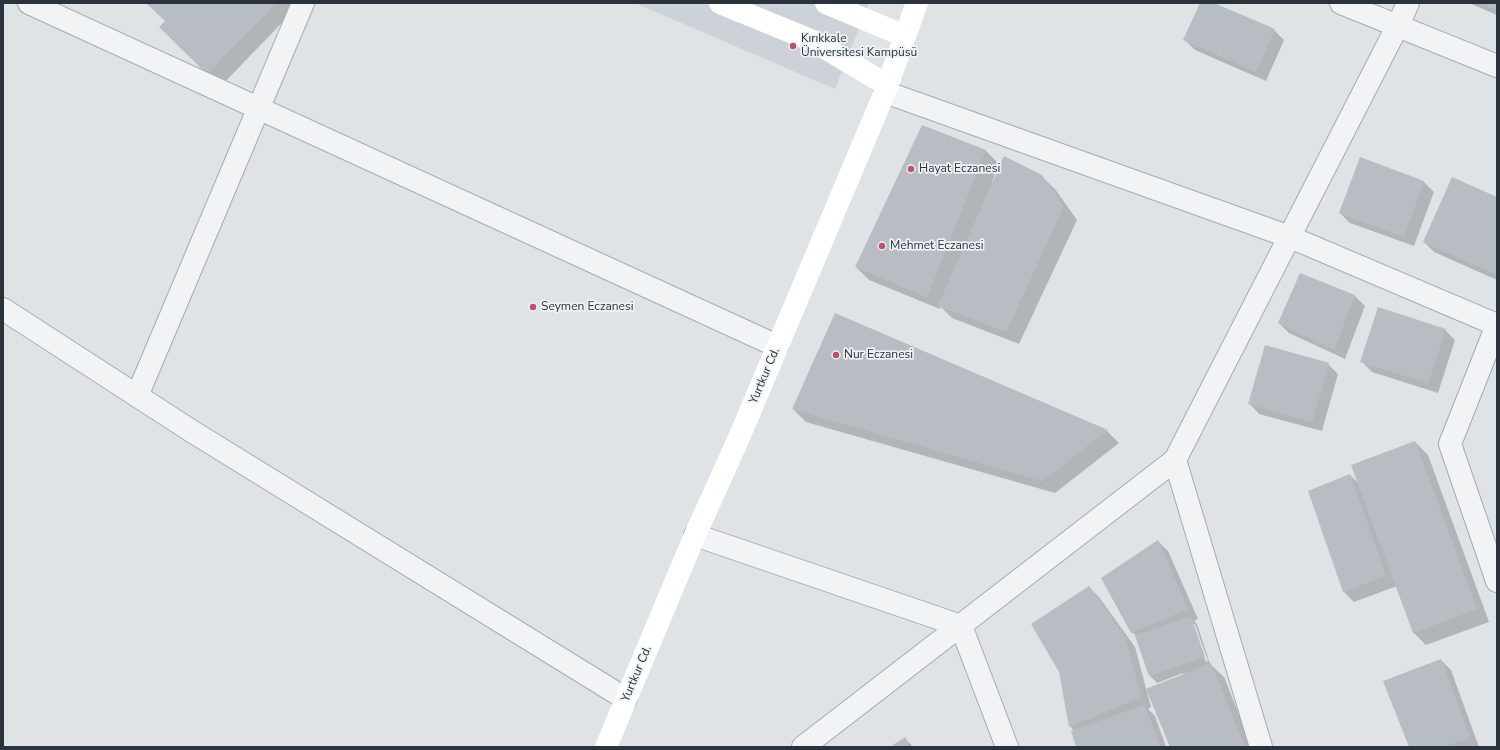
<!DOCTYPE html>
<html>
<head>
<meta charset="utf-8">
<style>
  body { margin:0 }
  #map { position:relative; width:1500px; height:750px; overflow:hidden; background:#dfe3e6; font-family:"Nunito Sans",sans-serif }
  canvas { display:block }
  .frame { position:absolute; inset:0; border:4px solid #2a333c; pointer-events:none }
</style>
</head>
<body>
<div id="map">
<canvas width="1500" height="750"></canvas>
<div class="frame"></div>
</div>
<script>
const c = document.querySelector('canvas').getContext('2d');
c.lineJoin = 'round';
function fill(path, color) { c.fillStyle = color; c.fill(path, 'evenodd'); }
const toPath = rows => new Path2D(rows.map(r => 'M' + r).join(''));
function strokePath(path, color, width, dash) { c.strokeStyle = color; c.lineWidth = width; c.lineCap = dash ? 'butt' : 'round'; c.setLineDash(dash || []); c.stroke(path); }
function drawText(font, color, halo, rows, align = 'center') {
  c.font = font + ' "Nunito Sans",sans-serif'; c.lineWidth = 3.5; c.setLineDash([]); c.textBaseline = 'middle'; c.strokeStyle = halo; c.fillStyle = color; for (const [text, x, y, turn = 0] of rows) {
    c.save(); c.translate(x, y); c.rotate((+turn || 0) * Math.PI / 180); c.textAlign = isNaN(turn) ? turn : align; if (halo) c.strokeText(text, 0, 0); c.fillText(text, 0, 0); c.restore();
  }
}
const built = toPath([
  [635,3,869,3,835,89]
]);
const shadow = toPath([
  [147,3,301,3,221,86,173,40,166,21],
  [1201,3,1211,3,1274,30,1284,40,1266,81,1195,50,1185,40],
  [1469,3,1497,3,1497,15],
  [923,127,986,151,999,164,992,182,993,182,1041,176,1055,189,1077,220,1019,344,952,318,941,307,940,309,869,280,856,267],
  [1360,158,1424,182,1434,192,1414,246,1350,223,1340,213],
  [1497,198,1497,280,1434,252,1424,242],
  [1301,275,1355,296,1365,306,1345,359,1289,333,1279,323],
  [1445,330,1455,340,1438,393,1372,372,1362,362],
  [1328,364,1338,374,1322,431,1259,414,1249,403],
  [793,409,1107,431,1119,443,1055,493,806,422],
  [1415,442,1428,455,1489,622,1426,645,1413,632,1397,586,1354,602,1344,592,1350,475,1359,484],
  [1158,541,1168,551,1198,619,1194,621,1197,624,1210,664,1224,677,1252,747,1171,747,1184,675,1183,673,1157,683,1150,676,1137,637,1132,632],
  [1192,624,1195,624,1208,661,1206,662],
  [1089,587,1099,597,1135,647,1151,707,1148,709,1155,716,1166,747,1077,747,1074,731,1070,726],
  [1441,660,1451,670,1479,747,1410,747],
  [905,738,913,747,892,747]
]);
const building = toPath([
  [146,3,276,3,207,74,159,27,165,21],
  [1200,3,1214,3,1275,29,1256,72,1183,40],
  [1481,3,1497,3,1497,10],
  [922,125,986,150,927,297,855,267],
  [1004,156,1042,175,1064,206,1006,332,938,306],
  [1360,157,1424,181,1404,237,1339,213],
  [1452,177,1497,197,1497,275,1423,242],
  [1300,273,1355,295,1334,350,1278,323],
  [1378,307,1446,329,1428,383,1360,362],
  [835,313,1108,430,1042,481,792,409],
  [1265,345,1329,363,1312,422,1248,404],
  [1415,441,1477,609,1413,633,1351,465],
  [1350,474,1386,576,1343,592,1308,491],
  [1158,540,1188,609,1131,633,1101,578],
  [1089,586,1125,636,1141,697,1069,727,1059,672,1031,624],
  [1191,616,1205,657,1149,676,1135,636],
  [1441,659,1470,738,1441,747,1409,747,1383,681],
  [1211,663,1245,747,1170,747,1146,689],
  [1145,705,1160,747,1076,747,1071,731],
  [905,737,910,747,890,747]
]);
const street = toPath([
  [29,3,777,346],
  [1341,3,1497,66],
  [885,92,1290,237,1497,325],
  [3,309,193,432,626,699],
  [1497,325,1450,444,1497,581],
  [137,396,303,3],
  [1175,460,1261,747],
  [695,535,961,626,1007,747],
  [803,747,1175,460,1398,25,1408,3]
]);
const secondary = toPath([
  [720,3,813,41,887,85],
  [826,3,905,36],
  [606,747,695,535,738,440,885,92,917,3]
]);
const markers = [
  [793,46,4,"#be5172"],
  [911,169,4,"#be5172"],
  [882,246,4,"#be5172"],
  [533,307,4,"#be5172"],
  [836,355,4,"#be5172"]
];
const poiNames = [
  ["Kırıkkale",801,39],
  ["Üniversitesi Kampüsü",801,53],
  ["Hayat Eczanesi",919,169],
  ["Mehmet Eczanesi",890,246],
  ["Seymen Eczanesi",541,307],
  ["Nur Eczanesi",844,355]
];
const streetNames = [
  ["Yurtkur Cd.",765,376,-67],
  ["Yurtkur Cd.",637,674,-67]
];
fill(built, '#cdd2d8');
fill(shadow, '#0003');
fill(building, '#b7bdc3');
strokePath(street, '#a5abb0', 24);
strokePath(street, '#f1f3f5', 22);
strokePath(secondary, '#fff', 22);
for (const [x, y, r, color] of markers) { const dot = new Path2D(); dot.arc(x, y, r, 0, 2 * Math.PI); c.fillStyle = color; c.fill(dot); strokePath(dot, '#eef2f4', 1.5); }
drawText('12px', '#2a333c', '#eef2f4', poiNames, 'left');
drawText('12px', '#2a333c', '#eef2f4', streetNames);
</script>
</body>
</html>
